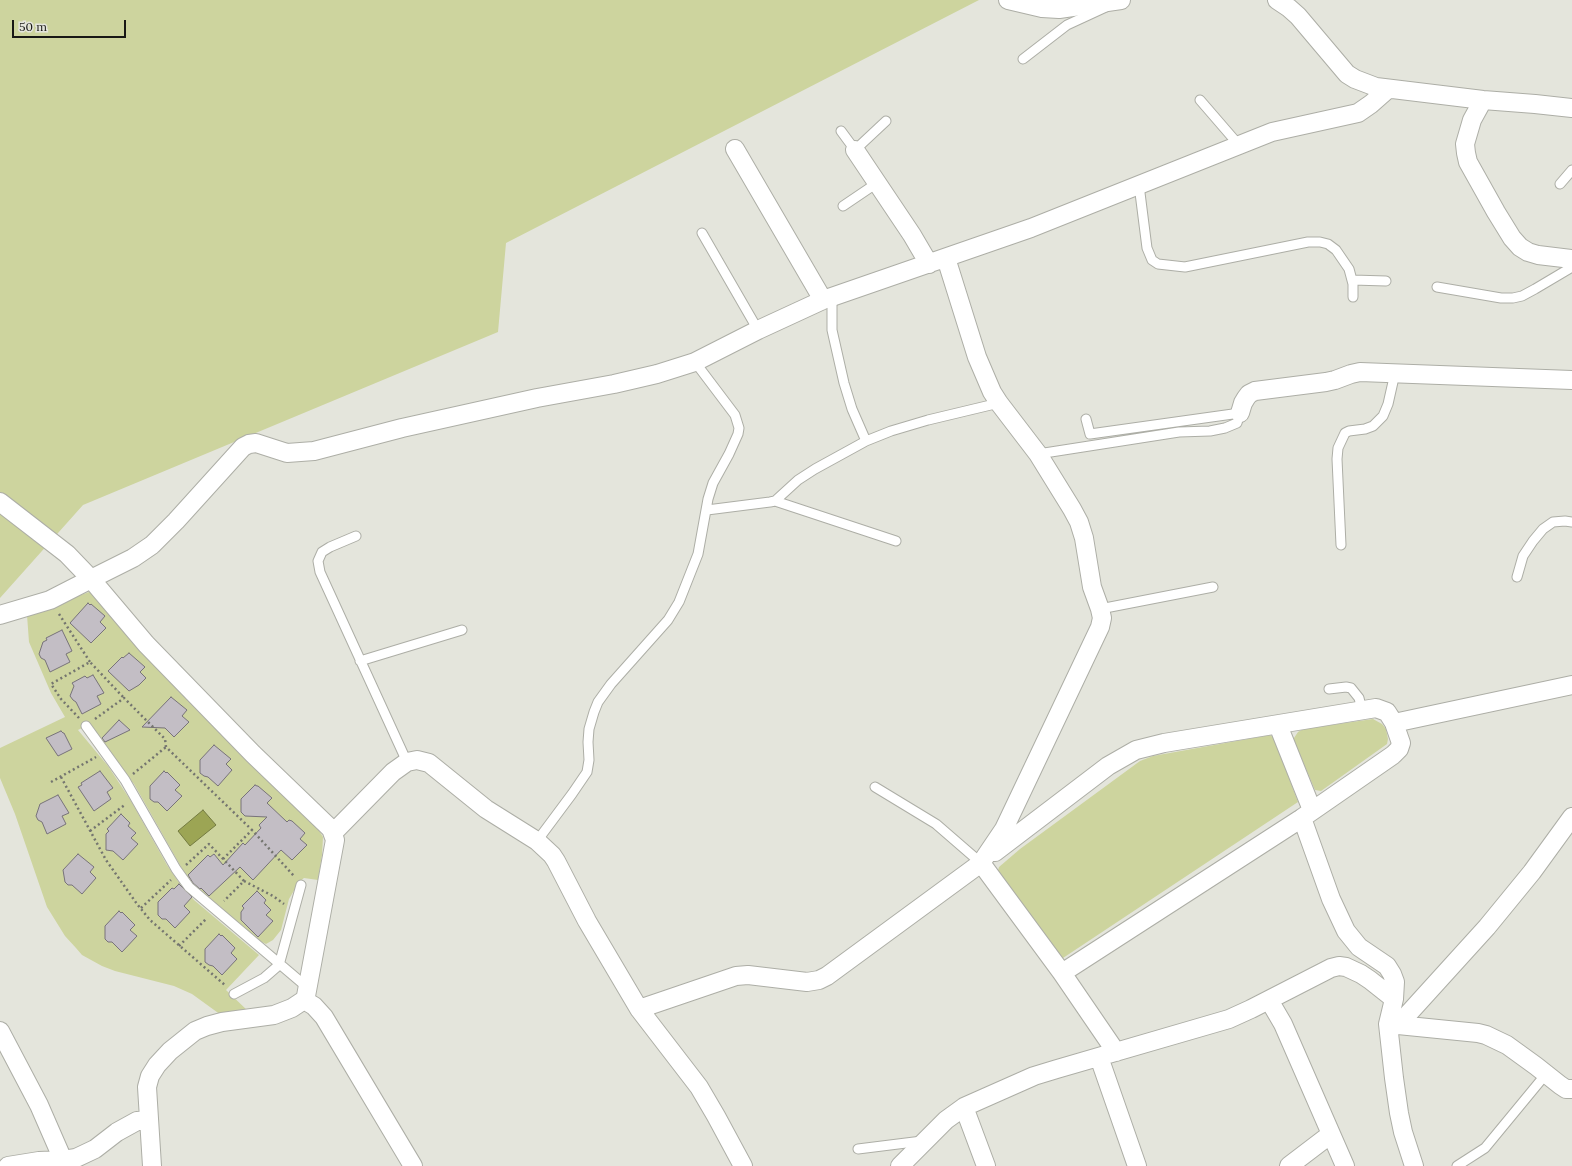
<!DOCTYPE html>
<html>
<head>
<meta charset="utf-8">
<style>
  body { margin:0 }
  #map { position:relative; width:1572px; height:1166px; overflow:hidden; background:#e4e5dc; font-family:Lora,serif }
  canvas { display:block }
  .scale { position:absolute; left:12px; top:20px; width:114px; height:18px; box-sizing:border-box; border:2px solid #181815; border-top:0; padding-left:5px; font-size:12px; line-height:14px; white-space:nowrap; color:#181815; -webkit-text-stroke:3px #e4e5dc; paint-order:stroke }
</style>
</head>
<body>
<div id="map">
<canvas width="1572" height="1166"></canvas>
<div class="scale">50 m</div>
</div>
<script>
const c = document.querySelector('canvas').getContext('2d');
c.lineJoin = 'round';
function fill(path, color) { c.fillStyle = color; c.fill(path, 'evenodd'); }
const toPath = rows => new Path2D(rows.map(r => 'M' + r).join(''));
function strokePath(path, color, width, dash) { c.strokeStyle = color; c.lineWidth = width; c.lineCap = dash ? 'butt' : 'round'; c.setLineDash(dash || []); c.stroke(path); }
const green = toPath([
  [0,0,979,0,506,243,498,332,83,505,0,598],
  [89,592,95,594,132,639,318,829,323,837,322,855,318,880,304,878,299,882,289,899,281,930,273,940,266,944,260,941,189,881,134,784,86,726,78,730,108,766,131,801,167,865,180,884,194,900,259,955,226,990,248,1011,221,1015,192,994,174,986,115,971,102,966,82,955,76,948,65,936,47,907,15,814,0,778,0,748,65,717,51,693,29,642,27,615],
  [1373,719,1382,724,1386,729,1388,739,1387,744,1321,791,1315,790,1294,741,1294,738,1298,732,1303,729],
  [1270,735,1274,738,1298,802,1063,958,1058,956,997,874,999,867,1020,849,1140,761,1153,756]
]);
const water = toPath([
  [203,810,216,825,190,846,178,831,203,810]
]);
const building = toPath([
  [88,603,90,605,91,604,105,616,100,622,106,628,91,643,70,623,88,603],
  [62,630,72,651,66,654,70,662,50,672,45,660,41,658,39,654,43,642,47,640,46,638,62,630],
  [129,653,145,667,140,672,146,678,139,685,129,691,108,671,122,657,123,658,129,653],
  [93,675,104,693,97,696,101,704,82,714,76,702,73,700,70,696,74,686,72,683,85,676,87,678,93,675],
  [171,697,187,710,182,716,189,722,174,737,165,728,142,727,171,697],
  [119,720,130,730,105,742,102,738,119,720],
  [61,731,63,733,64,733,72,749,58,756,46,738,61,731],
  [214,745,231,759,226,764,232,770,218,786,208,777,204,776,200,773,200,760,214,745],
  [100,771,113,788,107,792,111,799,94,811,78,787,82,785,81,783,100,771],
  [164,771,166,773,167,772,180,785,175,790,182,796,167,811,158,802,154,802,150,799,150,786,164,771],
  [255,785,257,786,258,786,272,798,267,803,287,822,289,820,292,821,305,833,300,839,307,845,292,860,281,850,253,880,240,867,209,896,201,888,200,889,193,883,188,875,208,855,210,857,214,854,223,865,243,843,245,845,261,828,259,825,267,817,245,816,241,812,241,799,255,785],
  [58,795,69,813,62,816,66,824,47,834,42,822,38,820,36,816,40,804,58,795],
  [121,814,130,823,128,826,136,833,131,838,138,844,123,860,113,851,106,850,106,834,109,831,107,829,121,814],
  [78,854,94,867,90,872,96,878,82,894,72,885,68,885,65,882,63,870,78,854],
  [179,884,192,897,184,906,190,912,175,928,166,919,162,919,158,915,158,902,172,888,174,889,179,884],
  [257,891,266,900,264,903,271,910,266,915,273,921,258,937,241,920,241,912,244,908,242,906,257,891],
  [119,911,121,913,122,912,135,925,130,930,137,936,122,952,112,942,108,942,105,939,105,926,119,911],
  [219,934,221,936,222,935,235,948,231,953,237,959,222,975,213,966,209,965,205,962,205,949,219,934]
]);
const path = toPath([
  [59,614,90,662],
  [79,718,61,699,51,684,90,662,124,698],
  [95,719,124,698,165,739,166,747,252,830],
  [133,774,166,747],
  [61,777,106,860,137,904,150,920,226,986],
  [51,782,96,757],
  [90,831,126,804],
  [223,859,252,830,294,876],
  [186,865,209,844,244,881,224,901],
  [244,881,273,896,284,904],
  [141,908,171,880],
  [179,946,207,918]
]);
const service = toPath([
  [1023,59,1067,25,1106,7],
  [1200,100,1238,144],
  [841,131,855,150,886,121],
  [1560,184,1572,170],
  [1139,185,1147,248,1152,260,1158,264,1185,267,1308,242,1320,242,1328,244,1336,250,1349,269,1353,284,1353,297],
  [843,206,877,183],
  [702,233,758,330],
  [1353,280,1386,281],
  [1437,287,1501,298,1513,298,1522,296,1535,289,1572,267],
  [832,297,832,330,844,383,852,409,866,441],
  [1038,454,1179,432,1210,431,1225,428,1237,423,1240,413,1090,434,1086,419],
  [775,501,896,541],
  [707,510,770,502,775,501,798,480,815,469,866,441,891,431,928,420,999,403],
  [356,536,330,547,322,552,318,561,320,572,407,762],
  [1341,545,1337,459,1338,448,1345,433,1349,431,1365,429,1373,426,1383,416,1388,404,1395,373],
  [1517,577,1523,556,1533,541,1543,529,1553,522,1565,521,1572,522],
  [1100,609,1213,587],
  [360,661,462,630],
  [1329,689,1346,687,1351,688,1359,698,1362,710],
  [86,726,125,780,176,869,189,887,308,988],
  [875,787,936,824,981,863],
  [537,841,572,794,587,772,589,760,588,742,589,729,594,712,598,702,611,684,668,620,679,602,698,554,708,499,713,483,729,454,738,434,739,428,735,415,695,362],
  [234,994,264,978,279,965,301,885],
  [858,1149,922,1141],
  [1457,1166,1485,1148,1546,1074]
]);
const minor = toPath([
  [1008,0,1042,8,1059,9,1121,0],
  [1277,0,1289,8,1298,16,1347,74,1355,79,1376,87,1483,100,1535,104,1572,108],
  [1483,100,1472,120,1465,144,1466,153,1468,162,1496,212,1512,238,1520,247,1528,252,1538,255,1572,259],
  [735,149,823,300],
  [855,150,912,235,929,264],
  [946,258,977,357,992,392,999,403,1038,454,1072,509,1079,522,1084,538,1092,587,1100,609,1102,618,1100,627,1004,829,981,863],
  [1240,413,1243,403,1246,398,1249,394,1255,391,1326,382,1335,380,1351,374,1360,372,1572,380],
  [0,502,67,554,91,579,50,600,0,615],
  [1278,725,1312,810],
  [1302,818,1331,899,1346,931,1359,947,1387,966,1392,974,1395,982,1394,999,1388,1024,1478,1033,1486,1035,1507,1045,1536,1066,1560,1085,1566,1089,1572,1089],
  [333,833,393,772,407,762,417,760,429,763,486,809,537,841,552,855,556,861,587,921,639,1009,699,1087,716,1116,743,1166],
  [995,852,1108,766,1136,750,1164,743,1376,708,1387,712,1394,723],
  [304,1000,314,1006,324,1017,413,1166],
  [1269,1000,1283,1024,1345,1166],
  [639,1009,736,976,748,975,807,982,819,980,827,976,981,863,1062,973],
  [1388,1024,1394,1078,1399,1113,1403,1132,1414,1166],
  [1399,1024,1487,927,1532,872,1572,817],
  [0,1031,39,1105,63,1160,76,1158,95,1149,117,1132,137,1121,149,1120],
  [1116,1052,1062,973,1302,818,1393,755,1399,749,1401,743,1394,723,1572,685],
  [1099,1057,1137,1166],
  [964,1107,986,1166],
  [8,1166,39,1161,63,1160],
  [152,1166,147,1087,150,1076,157,1065,170,1051,195,1031,207,1026,222,1022,274,1015,292,1008,304,1000,306,996,335,840,331,829,253,754,146,644,91,579,133,558,152,545,176,521,243,447,249,444,256,443,287,453,314,451,402,428,537,398,614,384,657,374,695,362,758,330,823,300,1031,228,1272,132,1358,113,1371,104,1388,89],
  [900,1166,946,1120,964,1107,1034,1076,1057,1069,1229,1019,1251,1009,1331,968,1339,966,1346,967,1361,974,1370,980,1394,999],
  [1289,1166,1331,1134]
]);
fill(green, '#cdd49e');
fill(water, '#9ca554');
strokePath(water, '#747b41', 1);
fill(building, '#c3bec5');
strokePath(building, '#78737a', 1);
strokePath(service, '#adaea6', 11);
strokePath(minor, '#adaea6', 20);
strokePath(path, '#74756f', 2.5, [2, 3]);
strokePath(service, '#fff', 9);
strokePath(minor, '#fff', 18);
</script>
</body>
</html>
